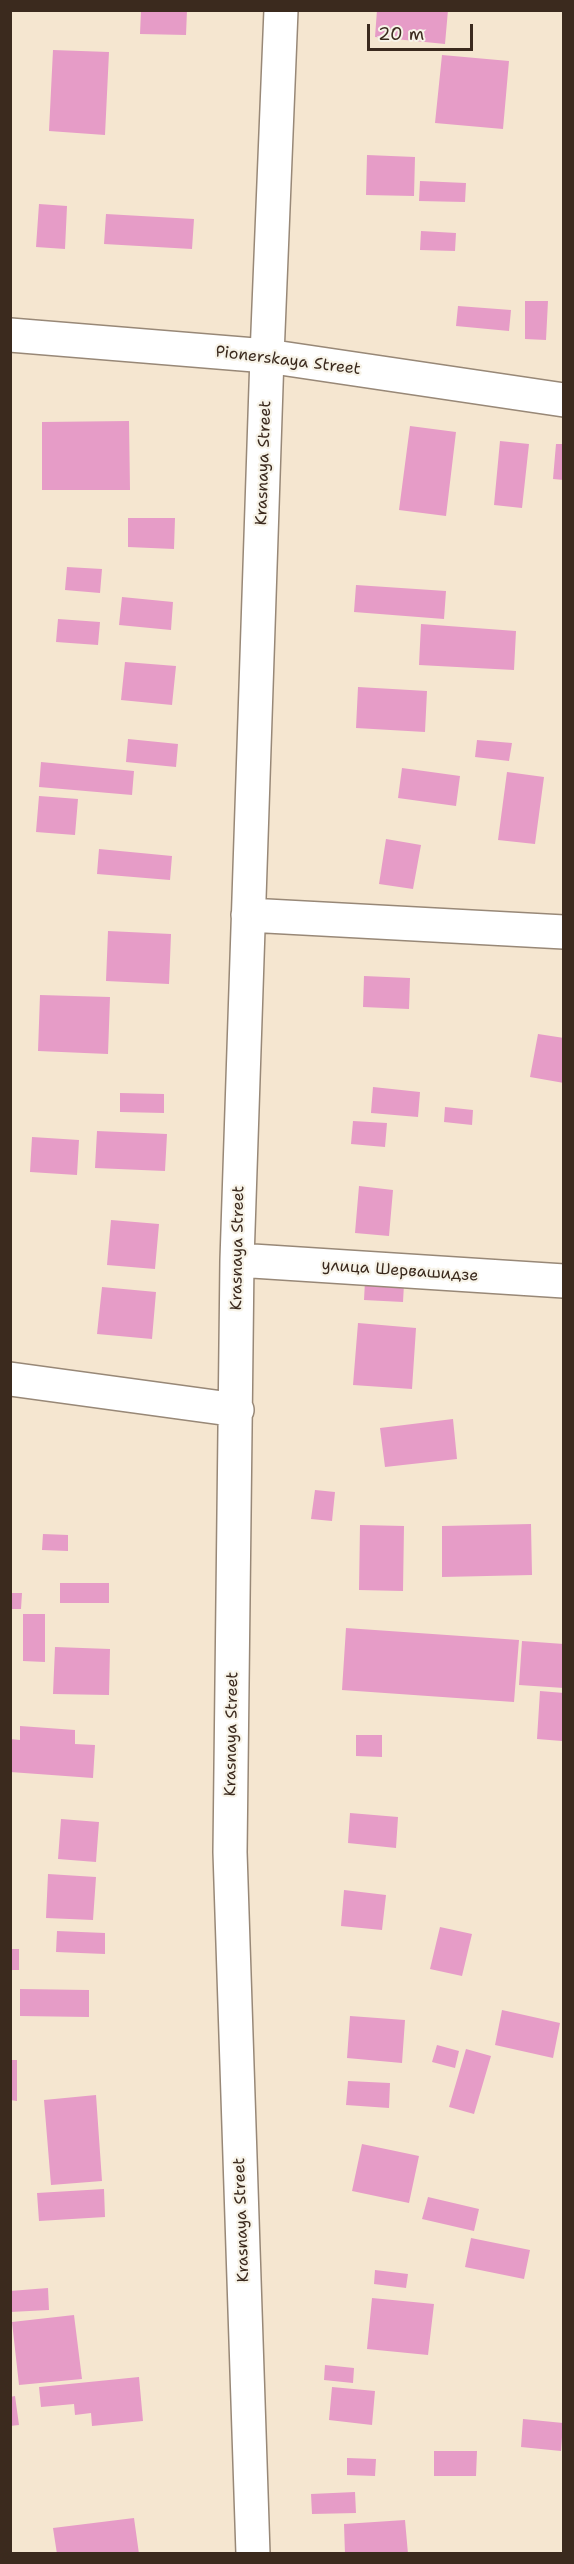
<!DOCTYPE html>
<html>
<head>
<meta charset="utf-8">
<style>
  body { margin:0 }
  #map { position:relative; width:574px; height:2564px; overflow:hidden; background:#f5e6d0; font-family:"Shantell Sans",sans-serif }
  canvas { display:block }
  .frame { position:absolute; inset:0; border:12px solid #3b2a1e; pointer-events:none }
  .scale { position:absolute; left:367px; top:24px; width:106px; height:27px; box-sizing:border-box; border:3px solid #3b2a1e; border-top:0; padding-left:8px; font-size:18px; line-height:21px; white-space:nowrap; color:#3b2a1e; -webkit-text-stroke:4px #f7f3e8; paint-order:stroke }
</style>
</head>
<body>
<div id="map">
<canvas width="574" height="2564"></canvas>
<div class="frame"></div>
<div class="scale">20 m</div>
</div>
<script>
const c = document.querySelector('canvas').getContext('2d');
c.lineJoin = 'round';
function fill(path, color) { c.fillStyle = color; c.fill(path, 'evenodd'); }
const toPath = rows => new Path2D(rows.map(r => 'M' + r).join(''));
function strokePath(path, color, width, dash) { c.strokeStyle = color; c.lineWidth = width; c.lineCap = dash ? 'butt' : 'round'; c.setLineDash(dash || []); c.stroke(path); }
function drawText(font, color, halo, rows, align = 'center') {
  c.font = font + ' "Shantell Sans",sans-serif'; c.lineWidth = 4.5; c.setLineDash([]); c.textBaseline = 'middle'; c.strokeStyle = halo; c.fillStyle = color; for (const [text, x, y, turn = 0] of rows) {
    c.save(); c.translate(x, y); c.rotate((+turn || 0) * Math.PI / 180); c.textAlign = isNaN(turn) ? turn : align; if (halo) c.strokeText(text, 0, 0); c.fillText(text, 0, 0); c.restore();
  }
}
const building = toPath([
  [141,10,187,10,186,35,140,34],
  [377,10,448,10,445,44,375,37],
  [53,50,109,52,105,135,49,131],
  [442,55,509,61,503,129,435,123],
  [367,155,415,157,414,196,366,195],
  [420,181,466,183,465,202,419,201],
  [39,204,67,206,65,249,36,247],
  [106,214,194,219,192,249,104,244],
  [421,231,456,233,455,251,420,250],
  [525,301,548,301,546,340,525,339],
  [458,306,511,310,509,331,456,326],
  [129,421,130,490,42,490,42,422],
  [410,426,456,432,446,516,399,510],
  [500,441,529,444,522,508,494,505],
  [556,444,564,444,564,480,553,479],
  [128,518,175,518,174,549,128,547],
  [67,567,102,569,100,593,65,590],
  [356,585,446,591,444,619,354,612],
  [122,597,173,602,171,630,119,625],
  [58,619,100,622,98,645,56,642],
  [421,624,516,631,514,670,419,665],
  [125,662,176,666,172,705,121,700],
  [358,687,427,691,425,732,356,728],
  [128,739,178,744,176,767,126,762],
  [477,740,512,743,509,761,475,757],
  [41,762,134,771,132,795,39,787],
  [402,768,460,776,456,806,398,798],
  [507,772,544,777,535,844,498,840],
  [39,796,78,799,75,835,36,832],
  [386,839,421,845,413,889,379,884],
  [99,849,172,856,170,880,97,874],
  [108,931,171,934,169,984,106,981],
  [364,976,410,978,409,1009,363,1007],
  [40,995,110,997,108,1054,38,1051],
  [538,1034,564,1038,564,1083,530,1077],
  [373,1087,420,1092,418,1117,371,1113],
  [120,1093,164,1094,164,1113,120,1112],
  [445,1107,473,1110,472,1125,444,1122],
  [353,1121,387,1123,385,1147,351,1144],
  [97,1131,167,1134,165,1171,95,1168],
  [32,1137,79,1140,77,1175,30,1172],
  [359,1186,393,1190,389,1236,355,1233],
  [111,1220,159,1224,155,1269,107,1265],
  [365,1281,404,1284,403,1302,364,1300],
  [102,1287,156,1292,152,1339,97,1334],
  [358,1323,416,1328,412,1389,353,1385],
  [453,1419,457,1459,385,1467,380,1428],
  [315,1490,335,1492,332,1521,311,1519],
  [531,1524,532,1575,442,1577,442,1526],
  [360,1525,404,1526,403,1591,359,1590],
  [43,1534,68,1535,68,1551,42,1550],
  [60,1583,109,1583,109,1603,60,1603],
  [10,1593,22,1593,21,1609,10,1609],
  [23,1614,45,1614,45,1662,23,1661],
  [346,1628,519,1640,514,1702,342,1690],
  [522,1641,564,1644,564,1688,519,1685],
  [55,1647,110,1649,109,1695,53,1694],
  [540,1691,564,1693,562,1741,537,1739],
  [20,1726,75,1730,75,1744,95,1745,93,1778,10,1772,10,1739,20,1740],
  [356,1735,382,1735,382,1757,356,1756],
  [350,1813,398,1817,396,1848,348,1843],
  [61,1819,99,1822,96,1862,58,1859],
  [48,1874,96,1877,93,1920,46,1918],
  [344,1890,386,1895,382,1930,341,1926],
  [440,1927,472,1934,462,1976,430,1969],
  [57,1931,105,1933,105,1954,56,1952],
  [10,1949,19,1949,19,1970,10,1970],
  [20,1989,89,1990,89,2017,20,2016],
  [502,2010,560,2023,553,2058,495,2045],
  [350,2016,405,2020,402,2063,347,2058],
  [437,2045,459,2051,455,2068,432,2062],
  [466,2049,491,2056,474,2114,449,2107],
  [10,2060,17,2060,17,2101,10,2100],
  [348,2081,390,2083,389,2108,346,2105],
  [96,2095,102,2181,51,2185,44,2100],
  [362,2144,419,2156,409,2203,352,2191],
  [104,2189,105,2217,39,2221,37,2193],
  [428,2197,479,2209,474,2231,422,2219],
  [471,2238,530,2250,524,2279,465,2267],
  [375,2270,408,2274,406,2288,374,2284],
  [48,2288,49,2310,10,2312,10,2291],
  [372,2298,434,2304,428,2355,367,2349],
  [74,2315,82,2379,19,2385,12,2322],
  [325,2365,354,2368,353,2383,324,2380],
  [139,2377,143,2421,92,2426,91,2413,75,2415,74,2404,41,2407,39,2387],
  [332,2387,375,2391,372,2425,329,2420],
  [15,2396,19,2425,10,2426,10,2397],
  [523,2419,563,2423,561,2451,521,2447],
  [434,2451,477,2451,476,2476,434,2476],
  [347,2458,376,2459,375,2476,347,2475],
  [355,2492,356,2513,312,2514,311,2494],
  [134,2518,139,2554,57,2554,53,2528],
  [405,2520,408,2554,345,2554,344,2524]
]);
const street = toPath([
  [267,356,564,400],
  [248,915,564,932],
  [237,1260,564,1281],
  [10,1379,237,1410],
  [253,2554,230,1852,237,1260,267,356,281,10]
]);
const secondary = toPath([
  [10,335,267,356]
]);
const streetNames = [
  ["Pionerskaya Street",288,361,7],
  ["Krasnaya Street",264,463,-88],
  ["Krasnaya Street",238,1248,-89],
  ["улица Шервашидзе",400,1271,4],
  ["Krasnaya Street",232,1734,-89],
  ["Krasnaya Street",242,2220,-92]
];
fill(building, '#e69cc7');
strokePath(street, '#988877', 36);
strokePath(secondary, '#988877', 36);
strokePath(street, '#fff', 33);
strokePath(secondary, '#fff', 33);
drawText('16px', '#3b2a1e', '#f7f3e8', streetNames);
</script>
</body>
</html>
